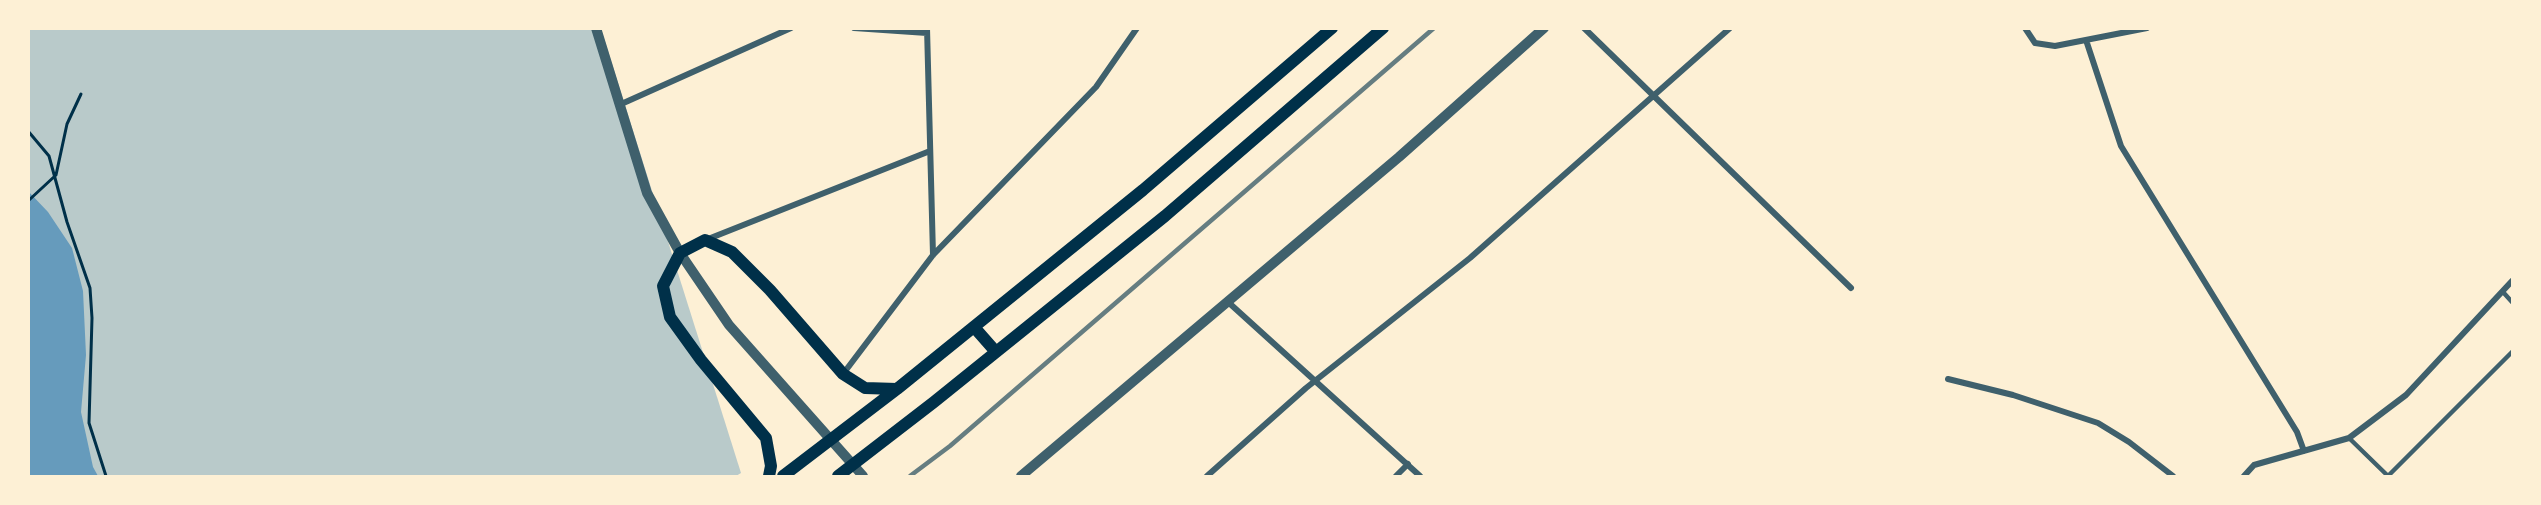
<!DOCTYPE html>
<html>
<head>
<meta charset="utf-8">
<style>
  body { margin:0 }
  #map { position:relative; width:2541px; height:505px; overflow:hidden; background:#fdf0d5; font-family:"Public Sans",sans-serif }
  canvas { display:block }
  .frame { position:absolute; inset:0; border:30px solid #fdf0d5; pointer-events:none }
</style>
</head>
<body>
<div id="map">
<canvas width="2541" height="505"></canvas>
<div class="frame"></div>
</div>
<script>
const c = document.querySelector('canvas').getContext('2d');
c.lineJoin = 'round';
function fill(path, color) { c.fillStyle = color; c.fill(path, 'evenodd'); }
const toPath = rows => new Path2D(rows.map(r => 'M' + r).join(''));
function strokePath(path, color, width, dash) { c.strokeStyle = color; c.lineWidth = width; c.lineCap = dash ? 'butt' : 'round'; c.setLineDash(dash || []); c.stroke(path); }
const green = toPath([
  [28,29,601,29,741,473,736,476,29,476]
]);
const water = toPath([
  [28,191,48,212,72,248,83,291,86,355,81,412,93,467,98,476,29,476]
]);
const path = toPath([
  [28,131,49,156,67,222,90,288,92,318,89,423,106,476],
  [28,201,56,175,67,124,81,94]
]);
const service = toPath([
  [2503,292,2512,302],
  [2349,438,2388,476],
  [2388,476,2512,352]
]);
const minor = toPath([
  [854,28,927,33],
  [927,28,933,255],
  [1584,28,1851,288],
  [2025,28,2035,43,2055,46,2147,28],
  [2086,40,2121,146,2297,432,2304,451],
  [619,105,791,28],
  [708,239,930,151],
  [1228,302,1420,476],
  [843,374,933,255,1096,87,1137,28],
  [1948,379,2013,395,2098,423,2129,442,2173,476],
  [1207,476,1306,388,1470,258,1730,28],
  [1396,476,1408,464],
  [2244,476,2254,465,2349,438,2406,395,2512,281]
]);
const tertiary = toPath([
  [596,28,647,193,680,253,729,325,863,476],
  [1021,476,1399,157,1544,28]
]);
const secondary = toPath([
  [974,327,996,352],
  [769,476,771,466,766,438,701,360,670,317,663,286,680,253,705,240,732,252,770,290,843,374,865,388,897,389],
  [783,476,897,389,1143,190,1332,28],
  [838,476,934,402,1165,216,1383,28]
]);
const rail = toPath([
  [910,476,950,446,1434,28]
]);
fill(green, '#b9caca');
fill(water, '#669bbc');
strokePath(path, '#003049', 3);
strokePath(service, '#3f606c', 4.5);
strokePath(minor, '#3f606c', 6);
strokePath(tertiary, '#3f606c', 10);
strokePath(secondary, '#003049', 12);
strokePath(rail, '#657d81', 4.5);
</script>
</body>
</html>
